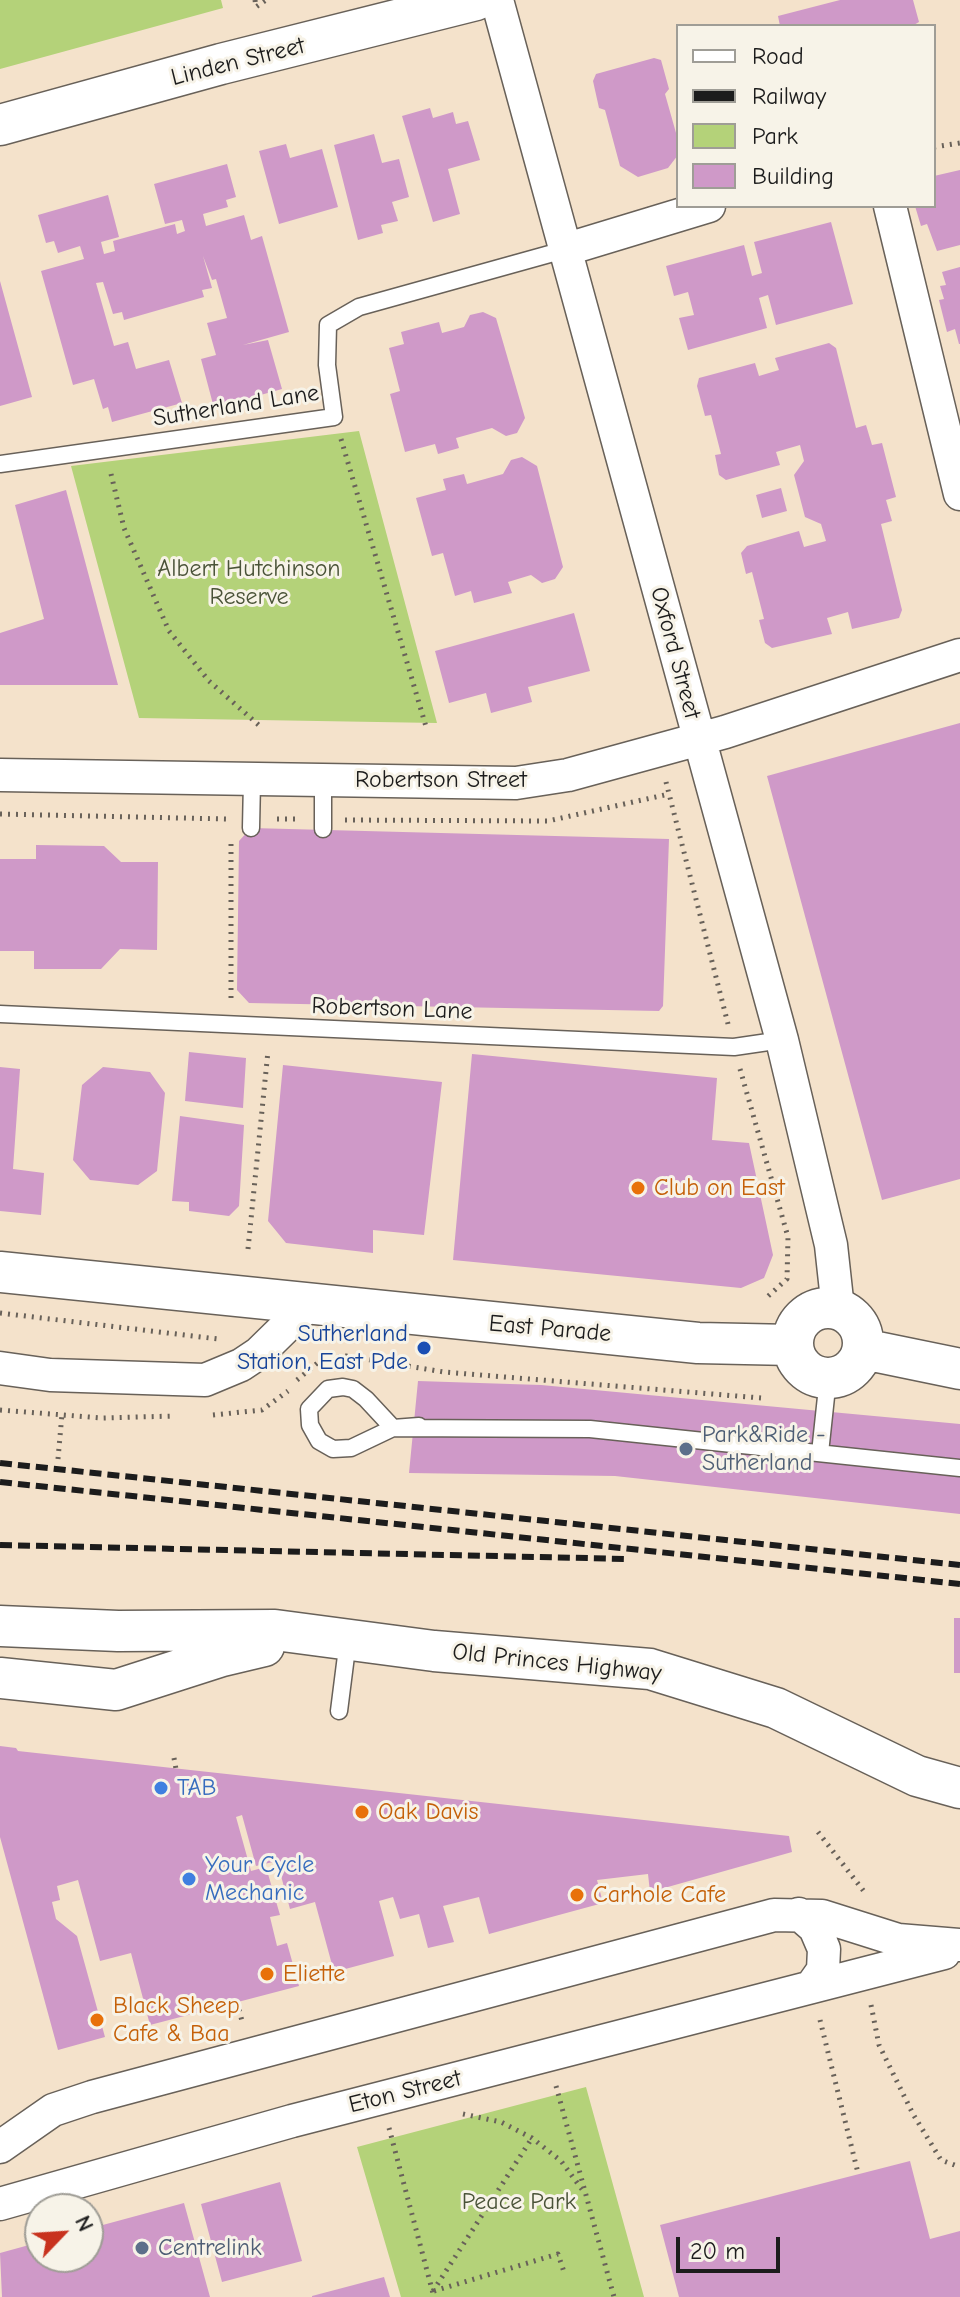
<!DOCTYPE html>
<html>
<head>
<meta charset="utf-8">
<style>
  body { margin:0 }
  #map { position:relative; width:960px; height:2297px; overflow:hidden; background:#f4e2cb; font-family:"Comic Neue",sans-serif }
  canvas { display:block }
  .legend { position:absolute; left:676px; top:24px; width:260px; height:184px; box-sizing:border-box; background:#f7f3e8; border:2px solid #9f9d96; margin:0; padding:10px 14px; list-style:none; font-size:24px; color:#1c1c1c }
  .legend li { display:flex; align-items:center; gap:16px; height:40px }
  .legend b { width:40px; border:2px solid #9f9d96 }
  .north { position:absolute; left:24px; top:2193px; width:80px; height:80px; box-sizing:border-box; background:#f7f3e8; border:2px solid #9f9d96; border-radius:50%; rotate:65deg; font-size:22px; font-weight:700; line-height:32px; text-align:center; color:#1c1c1c }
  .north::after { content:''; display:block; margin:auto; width:28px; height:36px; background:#c8321e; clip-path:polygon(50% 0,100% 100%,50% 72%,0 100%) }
  .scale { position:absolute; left:676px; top:2237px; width:104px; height:36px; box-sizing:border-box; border:4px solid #1c1c1c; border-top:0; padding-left:10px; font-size:24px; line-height:28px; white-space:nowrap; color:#1c1c1c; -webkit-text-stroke:6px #f7f3e8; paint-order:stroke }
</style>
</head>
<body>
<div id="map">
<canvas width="960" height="2297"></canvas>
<ul class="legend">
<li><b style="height:10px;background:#fff"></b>Road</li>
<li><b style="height:10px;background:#1c1c1c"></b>Railway</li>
<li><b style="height:22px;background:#b4d279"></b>Park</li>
<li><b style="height:22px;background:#cf99c8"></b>Building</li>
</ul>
<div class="north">N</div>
<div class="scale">20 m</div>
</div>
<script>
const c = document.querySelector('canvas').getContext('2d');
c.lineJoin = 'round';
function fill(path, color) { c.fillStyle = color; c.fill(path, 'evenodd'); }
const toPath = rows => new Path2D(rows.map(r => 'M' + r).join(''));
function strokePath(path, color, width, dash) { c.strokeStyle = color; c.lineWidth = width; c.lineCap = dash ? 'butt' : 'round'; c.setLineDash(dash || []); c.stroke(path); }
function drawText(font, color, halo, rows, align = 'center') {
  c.font = font + ' "Comic Neue",sans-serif'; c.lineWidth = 6; c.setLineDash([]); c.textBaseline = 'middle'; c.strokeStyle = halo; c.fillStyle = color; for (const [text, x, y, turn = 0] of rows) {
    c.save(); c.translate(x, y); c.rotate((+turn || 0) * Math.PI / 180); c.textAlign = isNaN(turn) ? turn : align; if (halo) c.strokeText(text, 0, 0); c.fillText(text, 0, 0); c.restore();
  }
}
const green = toPath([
  [0,0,221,0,223,8,0,69],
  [359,431,437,723,139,718,71,466],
  [586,2087,644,2297,401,2297,357,2147]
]);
const building = toPath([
  [840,0,913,0,919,22,912,26,780,26,778,16],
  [654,58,661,60,669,89,665,94,678,140,678,155,668,168,638,177,620,166,605,110,599,108,593,81,596,74],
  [430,108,433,118,453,112,456,124,468,121,480,160,448,169,460,214,433,222,402,116],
  [374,134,382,163,399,159,409,197,392,202,398,221,381,225,383,233,358,240,334,145],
  [286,144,290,158,322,149,338,207,279,224,259,151],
  [227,164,236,197,226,200,228,207,203,214,206,226,244,215,251,240,262,236,289,332,243,345,268,340,282,389,214,408,201,359,216,355,207,323,227,318,216,279,212,280,203,256,212,288,202,290,204,297,124,320,122,312,113,314,103,282,96,283,114,346,128,342,136,369,169,360,182,403,112,422,108,407,103,409,94,379,73,385,41,271,84,259,80,246,58,253,54,241,46,243,38,215,108,195,119,237,101,242,104,254,115,251,113,241,175,224,177,234,185,231,182,220,165,224,154,184],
  [960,170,960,245,937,251,927,224,921,226,915,206,934,206,934,176],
  [831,222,853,304,776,325,768,295,759,298,767,328,688,350,679,318,694,315,688,292,674,296,666,266,744,245,752,276,762,273,754,242],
  [960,267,960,344,959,344,955,329,947,332,939,300,944,299,940,286,946,285,942,272],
  [0,281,32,397,0,406],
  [483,312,496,318,525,418,517,433,506,436,492,428,456,438,459,448,438,454,435,444,405,452,390,394,400,391,389,348,404,344,401,332,439,322,442,333,464,327,470,315],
  [829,343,836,348,856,428,866,425,872,445,882,443,896,497,886,500,892,521,881,524,902,610,899,618,852,629,848,612,827,618,832,634,772,648,765,643,759,620,764,619,752,572,746,574,741,553,747,546,799,531,804,547,826,541,821,524,805,517,794,475,804,461,800,445,776,452,780,465,726,480,719,475,715,455,721,454,711,415,705,416,697,386,699,378,755,363,759,376,779,370,775,358],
  [522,457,537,466,563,567,555,579,542,583,531,575,508,582,512,593,474,603,471,591,455,596,443,553,432,556,416,498,446,490,443,479,464,474,467,484,503,474,511,460],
  [781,488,787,511,762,518,756,495],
  [66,490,118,685,0,685,0,633,44,619,15,505],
  [574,613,590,671,528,687,532,702,491,713,486,693,449,703,435,651],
  [960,723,960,1179,882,1200,767,776],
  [251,828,669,839,663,1006,659,1011,249,1003,237,990,239,841],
  [36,845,104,846,121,862,158,862,157,950,120,949,101,969,34,969,34,951,0,951,0,859,36,859],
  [189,1052,246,1058,243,1108,185,1101],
  [472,1054,717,1078,712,1140,749,1143,773,1255,764,1278,741,1288,453,1260],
  [283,1065,442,1082,424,1235,373,1230,373,1253,286,1243,268,1221],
  [0,1067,20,1069,13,1169,44,1173,41,1215,0,1211],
  [103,1067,150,1072,165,1093,157,1171,138,1185,90,1180,73,1160,82,1085],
  [180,1116,244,1125,239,1206,229,1216,189,1211,189,1202,172,1201],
  [418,1381,541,1385,960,1424,960,1514,615,1476,409,1473],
  [954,1618,960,1618,960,1673,954,1673],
  [0,1746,16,1748,18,1751,789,1836,792,1852,650,1892,648,1874,597,1880,603,1903,489,1934,479,1897,443,1906,454,1942,428,1948,419,1914,400,1919,393,1897,379,1901,394,1956,334,1972,315,1902,290,1909,277,1861,256,1866,242,1815,236,1817,251,1871,266,1867,280,1915,270,1917,277,1946,287,1943,299,1986,150,2025,131,1953,100,1961,78,1880,57,1886,60,1900,52,1902,56,1919,77,1936,105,2037,58,2050,0,1837],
  [910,2161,930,2239,960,2231,960,2297,679,2297,660,2225],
  [280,2182,302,2261,222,2282,201,2204],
  [184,2203,210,2297,2,2297,0,2253,40,2242,40,2257,88,2257,88,2229],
  [384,2277,390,2297,312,2297,312,2296]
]);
const path = toPath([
  [255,0,256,7,266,0],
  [934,147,960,143],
  [341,439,427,730],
  [111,474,124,528,169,631,209,681,262,728],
  [666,782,728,1024],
  [0,814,227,819],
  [277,819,299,819],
  [345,820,548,821,669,794],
  [231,844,231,1002],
  [740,1069,788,1237,787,1279,765,1299],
  [248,1249,268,1051],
  [0,1313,218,1339],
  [297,1380,321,1360,346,1356,444,1372,761,1398],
  [0,1410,102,1418,175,1416],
  [213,1415,262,1410,288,1391],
  [58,1459,62,1414],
  [174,1758,176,1769],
  [818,1832,866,1894],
  [237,2002,243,2025],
  [871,2005,879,2045,913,2114,941,2160,960,2167],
  [820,2020,858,2173],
  [556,2086,614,2297],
  [463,2114,501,2122,532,2138,561,2161,584,2192],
  [389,2128,434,2297],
  [433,2291,532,2138],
  [434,2291,558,2254,564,2272]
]);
const service = toPath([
  [0,464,334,417,327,365,328,325,359,307,564,250],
  [251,828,252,781],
  [323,829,323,780],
  [0,1014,734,1047,782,1040],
  [419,1426,393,1428,351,1448,333,1449,319,1441,310,1425,309,1409,328,1389,343,1387,353,1389,366,1399,393,1428,590,1429,960,1468],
  [820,1453,828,1378],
  [339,1711,348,1640]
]);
const minor = toPath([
  [497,0,782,1040,831,1245,838,1309],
  [890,206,960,494],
  [564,250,709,206],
  [0,775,516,783,568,775,725,732,960,655],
  [0,1368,50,1375,205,1380,241,1365,259,1353,307,1306],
  [799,1914,815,1928,824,1949,823,1970,811,1987],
  [0,2147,53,2110,92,2097,774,1915,822,1916,898,1940,960,1945],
  [0,2204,292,2121,944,1953]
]);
const tertiary = toPath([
  [0,125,221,64,476,0],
  [0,1272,698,1343,792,1345],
  '793 1343a35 35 0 1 1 70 0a35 35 0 1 1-70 0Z',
  [863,1349,960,1369],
  [0,1626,118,1631,275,1630,434,1651,650,1669,776,1708,917,1776,960,1788],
  [0,1678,116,1690,222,1656,264,1646]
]);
const rail = toPath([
  [0,1463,960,1565],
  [0,1482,960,1584],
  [0,1545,628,1559]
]);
const markers = [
  [638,1188,8,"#e8710a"],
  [424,1348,8,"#1a4fb4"],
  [686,1449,8,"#5c6f8a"],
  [161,1788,8,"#3f7fe0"],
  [362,1812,8,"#e8710a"],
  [189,1879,8,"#3f7fe0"],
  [577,1895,8,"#e8710a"],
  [267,1974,8,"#e8710a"],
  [97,2020,8,"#e8710a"],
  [142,2248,8,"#5c6f8a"]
];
const streetNames = [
  ["Linden Street",238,62,-14],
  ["Sutherland Lane",236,406,-9],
  ["Oxford Street",675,653,75],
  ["Robertson Street",441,780],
  ["Robertson Lane",392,1009,2],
  ["East Parade",550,1329,5],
  ["Old Princes Highway",557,1663,6],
  ["Eton Street",405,2092,-14]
];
const parkNames = [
  ["Albert Hutchinson",249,569],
  ["Reserve",249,597],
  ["Peace Park",519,2202]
];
const foodNames = [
  ["Club on East",654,1188],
  ["Oak Davis",378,1812],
  ["Carhole Cafe",593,1895],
  ["Eliette",283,1974],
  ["Black Sheep",113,2006],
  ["Cafe & Baa",113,2034]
];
const transitNames = [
  ["Sutherland",408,1334],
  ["Station, East Pde",408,1362]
];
const serviceNames = [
  ["Park&Ride -",702,1435],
  ["Sutherland",702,1463],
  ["Centrelink",158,2248]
];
const shopNames = [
  ["TAB",177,1788],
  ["Your Cycle",205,1865],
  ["Mechanic",205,1893]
];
fill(green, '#b4d279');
fill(building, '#cf99c8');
strokePath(service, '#686159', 19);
strokePath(minor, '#686159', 35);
strokePath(tertiary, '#686159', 43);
strokePath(path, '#686159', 5, [2, 6]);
strokePath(service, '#fff', 16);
strokePath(minor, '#fff', 32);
strokePath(tertiary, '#fff', 40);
strokePath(rail, '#1c1c1c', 6, [12, 6]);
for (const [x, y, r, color] of markers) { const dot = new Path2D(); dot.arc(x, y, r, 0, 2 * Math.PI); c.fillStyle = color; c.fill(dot); strokePath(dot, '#f7f3e8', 3); }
drawText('24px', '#1c1c1c', '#f7f3e8', streetNames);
drawText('24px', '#4a5338', '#f7f3e8', parkNames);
drawText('24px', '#c56008', '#f7f3e8', foodNames, 'left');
drawText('24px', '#164399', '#f7f3e8', transitNames, 'right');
drawText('24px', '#4e5e75', '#f7f3e8', serviceNames, 'left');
drawText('24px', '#366cbe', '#f7f3e8', shopNames, 'left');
</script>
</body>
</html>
